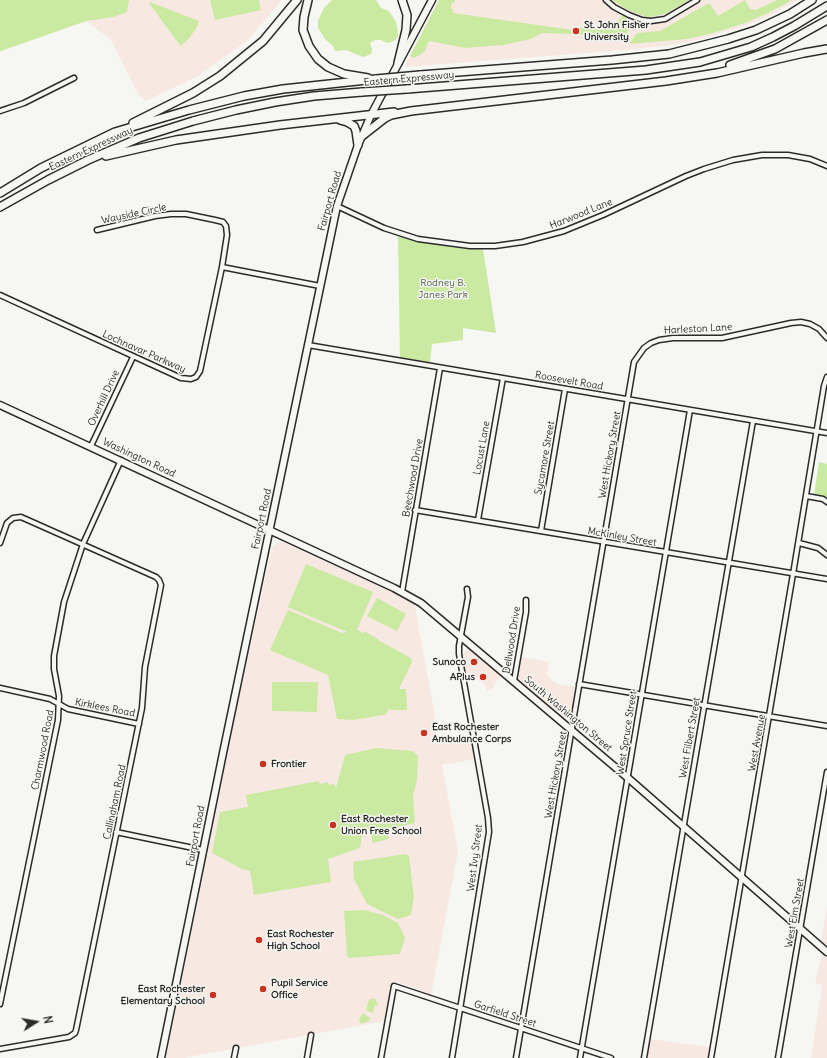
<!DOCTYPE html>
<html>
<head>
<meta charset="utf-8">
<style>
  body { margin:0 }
  #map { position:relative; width:827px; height:1058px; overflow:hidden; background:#f6f6f2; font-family:Delius,sans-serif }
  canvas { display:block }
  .north { position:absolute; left:16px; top:1002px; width:40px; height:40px; -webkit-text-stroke:3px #f6f6f2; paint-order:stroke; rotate:79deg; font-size:11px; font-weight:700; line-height:16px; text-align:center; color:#2b2b2b }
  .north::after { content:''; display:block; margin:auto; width:14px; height:18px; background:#2b2b2b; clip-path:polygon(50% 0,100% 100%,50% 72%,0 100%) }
</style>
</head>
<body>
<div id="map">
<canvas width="827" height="1058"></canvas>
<div class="north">N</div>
</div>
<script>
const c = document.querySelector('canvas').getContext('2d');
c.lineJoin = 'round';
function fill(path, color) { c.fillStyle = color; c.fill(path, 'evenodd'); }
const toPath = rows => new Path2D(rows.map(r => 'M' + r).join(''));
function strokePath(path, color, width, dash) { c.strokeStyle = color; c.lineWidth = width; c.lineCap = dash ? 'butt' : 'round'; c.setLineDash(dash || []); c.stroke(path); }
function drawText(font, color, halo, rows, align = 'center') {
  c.font = font + ' Delius,sans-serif'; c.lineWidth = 3; c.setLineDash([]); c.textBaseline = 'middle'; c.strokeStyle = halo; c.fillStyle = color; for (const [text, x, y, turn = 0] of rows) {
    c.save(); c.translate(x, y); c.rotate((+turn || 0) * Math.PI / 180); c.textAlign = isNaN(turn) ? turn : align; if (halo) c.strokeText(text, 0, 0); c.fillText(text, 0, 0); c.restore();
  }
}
const built = toPath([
  [0,0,282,0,248,40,198,76,146,101,138,94,111,40,87,21,0,51],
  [439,0,798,0,769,16,742,27,689,42,664,46,613,51,404,67],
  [283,542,328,563,370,579,414,602,434,711,439,744,471,738,475,759,442,765,458,851,431,995,416,988,393,981,389,994,385,1021,183,1058,166,1058,244,675,272,548,277,543],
  [466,648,471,649,502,674,491,690,486,690,485,685,475,677,469,673,465,673,463,660,464,658,463,654,467,650],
  [521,657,549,662,547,675,552,680,557,684,576,687,572,715,568,719,562,718,519,682,518,678],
  [827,907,827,946,821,941],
  [822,952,827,956,827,1058,811,1058,822,985,815,983],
  [650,1039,709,1047,708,1058,647,1058]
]);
const green = toPath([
  [0,0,129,0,127,12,113,17,86,21,1,51,0,51],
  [210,0,259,0,261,10,215,20],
  [332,0,376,0,381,8,389,11,396,22,398,32,398,37,394,41,387,43,381,40,375,40,370,43,372,49,371,54,363,57,346,50,335,51,333,46,325,39,318,28,318,21,324,8],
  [439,0,455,0,454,3,452,3,451,8,453,10,453,13,573,30,574,27,600,30,610,29,616,24,621,17,624,15,628,21,628,36,542,33,531,39,503,45,465,48,429,41,425,51,420,55,414,58,410,56],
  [612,0,689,0,665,14,649,17,644,16,628,10],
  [745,0,750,9,756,10,777,0,792,0,768,13,745,23,713,33,687,39,629,44,637,33,660,31,709,3,718,16],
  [150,2,199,21,196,29,189,38,181,46,179,44,149,3],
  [398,235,419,241,457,248,483,249,496,333,463,328,463,340,432,344,430,363,400,358],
  [819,462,827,464,827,498,814,495],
  [306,564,373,592,357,630,363,633,364,631,378,639,378,640,411,658,412,662,399,689,406,689,407,710,390,710,390,707,386,714,383,715,353,720,337,719,328,675,270,650,288,610,342,633,347,632,288,607],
  [377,598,406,614,397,631,367,616],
  [272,682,318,682,317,712,272,711],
  [376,748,413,751,418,756,417,780,413,796,415,823,387,829,389,839,373,843,370,832,366,826,363,828,360,848,328,859,331,882,254,895,250,871,242,869,212,853,220,812,248,807,246,795,319,781,320,784,328,782,329,785,334,784,336,788,345,755],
  [406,854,409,856,414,897,411,915,398,919,367,904,354,879,353,862],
  [364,910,383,915,398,923,405,938,400,954,350,958,347,956,344,911],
  [375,998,378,1006,375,1005,373,1013,366,1010,369,1000],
  [363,1013,370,1018,369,1021,361,1024,359,1019]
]);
const street = toPath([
  [606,0,614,7,629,15,642,20,651,21,665,19,697,0],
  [0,111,24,103,74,78],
  [337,206,384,228,418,239,470,246,495,246,523,242,564,231,603,215,686,176,704,169,733,160,762,155,788,155,810,159,827,166],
  [222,267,320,286],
  [0,295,181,378,191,379,196,377,200,371,222,267,227,235,226,226,223,222,215,220,186,214,171,214,155,216,97,230],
  [308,345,827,433],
  [91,446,133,357],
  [806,496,823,499,827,502],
  [415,510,827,579],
  [478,520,503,378],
  [541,531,565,389],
  [0,543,7,523,13,518,21,517,156,577,159,580,161,585,145,667,142,708,76,1030,75,1033,69,1037,0,1049],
  [799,543,818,548,827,555],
  [402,592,440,368],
  [514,681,526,612,526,600],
  [579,684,827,726],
  [0,688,50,699,68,709,139,724],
  [116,832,203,850],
  [0,1004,58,720,59,696,54,669,54,656,64,602,83,544,121,460],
  [234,1058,236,1048],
  [307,1058,311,1035],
  [381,1058,394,986,611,1058],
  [452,1058,489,832,488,818,459,654,459,646,468,597,467,589],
  [516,1058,634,362,644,348,651,343,659,340,673,338,722,338,791,323,801,322,810,324,819,329,827,338],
  [580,1058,690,410],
  [644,1058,753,421],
  [711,1058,794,568,824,386,827,377],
  [778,1058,827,772]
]);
const primary = toPath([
  [0,405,394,588,421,603,628,778,827,952],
  [161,1058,223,753,337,206,358,145,371,115,432,0]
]);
const highway = toPath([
  [308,0,304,17,303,30,309,46,318,59,328,67,344,74,368,78],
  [398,63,406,30,407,15,402,0],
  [730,65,775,49,827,20],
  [420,75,612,60,669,54,728,39,756,30,790,14,812,0],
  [407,89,646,70,700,62,751,47,773,37,794,26,827,6],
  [340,120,347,122,354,126,356,131,358,145],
  [133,123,193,93,220,76,263,41,297,0],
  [362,136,385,118,391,115,411,111,666,81,717,73,804,53,827,49],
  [106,156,176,140,280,125,394,112],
  [0,193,41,168,115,132,189,110,244,96,283,89,376,79],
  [0,207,48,180,88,160,139,138,193,121,236,110,275,102,314,96,362,92]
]);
const highwayBridge = toPath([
  [376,79,420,75],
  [362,92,407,89]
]);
const markers = [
  [576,31,4,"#c8321e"],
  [474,662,4,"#c8321e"],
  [483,677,4,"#c8321e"],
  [424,733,4,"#c8321e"],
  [263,764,4,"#c8321e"],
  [333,825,4,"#c8321e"],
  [259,940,4,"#c8321e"],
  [263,989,4,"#c8321e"],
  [213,995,4,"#c8321e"]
];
const poiNames = [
  ["St. John Fisher",584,25],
  ["University",584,37],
  ["Sunoco",466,662,"right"],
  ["APlus",475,677,"right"],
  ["East Rochester",432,727],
  ["Ambulance Corps",432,739],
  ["Frontier",271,764],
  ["East Rochester",341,819],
  ["Union Free School",341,831],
  ["East Rochester",267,934],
  ["High School",267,946],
  ["Pupil Service",271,983],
  ["Office",271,995],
  ["East Rochester",205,989,"right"],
  ["Elementary School",205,1001,"right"]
];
const streetNames = [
  ["Eastern Expressway",409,79,-5],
  ["Eastern Expressway",91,149,-25],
  ["Fairport Road",330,201,-74],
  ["Wayside Circle",134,214,-12],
  ["Harwood Lane",581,214,-22],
  ["Harleston Lane",698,329,-3],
  ["Lochnavar Parkway",144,352,24],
  ["Roosevelt Road",569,381,10],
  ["Overhill Drive",104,398,-65],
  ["Locust Lane",482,448,-80],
  ["West Hickory Street",610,455,-80],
  ["Washington Road",139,458,25],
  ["Sycamore Street",545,458,-80],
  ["Beechwood Drive",413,478,-80],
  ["Fairport Road",262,519,-78],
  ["McKinley Street",622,537,10],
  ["Dellwood Drive",512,640,-81],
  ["Kirklees Road",105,708,11],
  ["South Washington Street",568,714,40],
  ["West Spruce Street",627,733,-81],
  ["West Filbert Street",690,738,-80],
  ["West Avenue",757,743,-80],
  ["Charmwood Road",43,750,-79],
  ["West Hickory Street",556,775,-80],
  ["Callingham Road",115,802,-78],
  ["Fairport Road",196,836,-79],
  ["West Ivy Street",475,858,-83],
  ["West Elm Street",795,913,-80],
  ["Garfield Street",505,1014,18]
];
const parkNames = [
  ["Rodney B.",443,283],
  ["Janes Park",443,295]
];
fill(built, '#f7e9e1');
fill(green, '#cae9a1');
strokePath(street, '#2b2b2b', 7);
strokePath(primary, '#2b2b2b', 9);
strokePath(highway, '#2b2b2b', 10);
strokePath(street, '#f6f6f2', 4);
strokePath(primary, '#f6f6f2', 6);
strokePath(highway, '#f6f6f2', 7);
strokePath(highwayBridge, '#2b2b2b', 10, []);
strokePath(highwayBridge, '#f6f6f2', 7);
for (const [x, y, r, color] of markers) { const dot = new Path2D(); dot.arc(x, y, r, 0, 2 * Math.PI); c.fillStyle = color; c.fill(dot); strokePath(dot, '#f6f6f2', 1.5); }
drawText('bold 10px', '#2b2b2b', '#f6f6f2', poiNames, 'left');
drawText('10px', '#2b2b2b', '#f6f6f2', streetNames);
drawText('10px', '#535a48', '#f6f6f2', parkNames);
</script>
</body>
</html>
